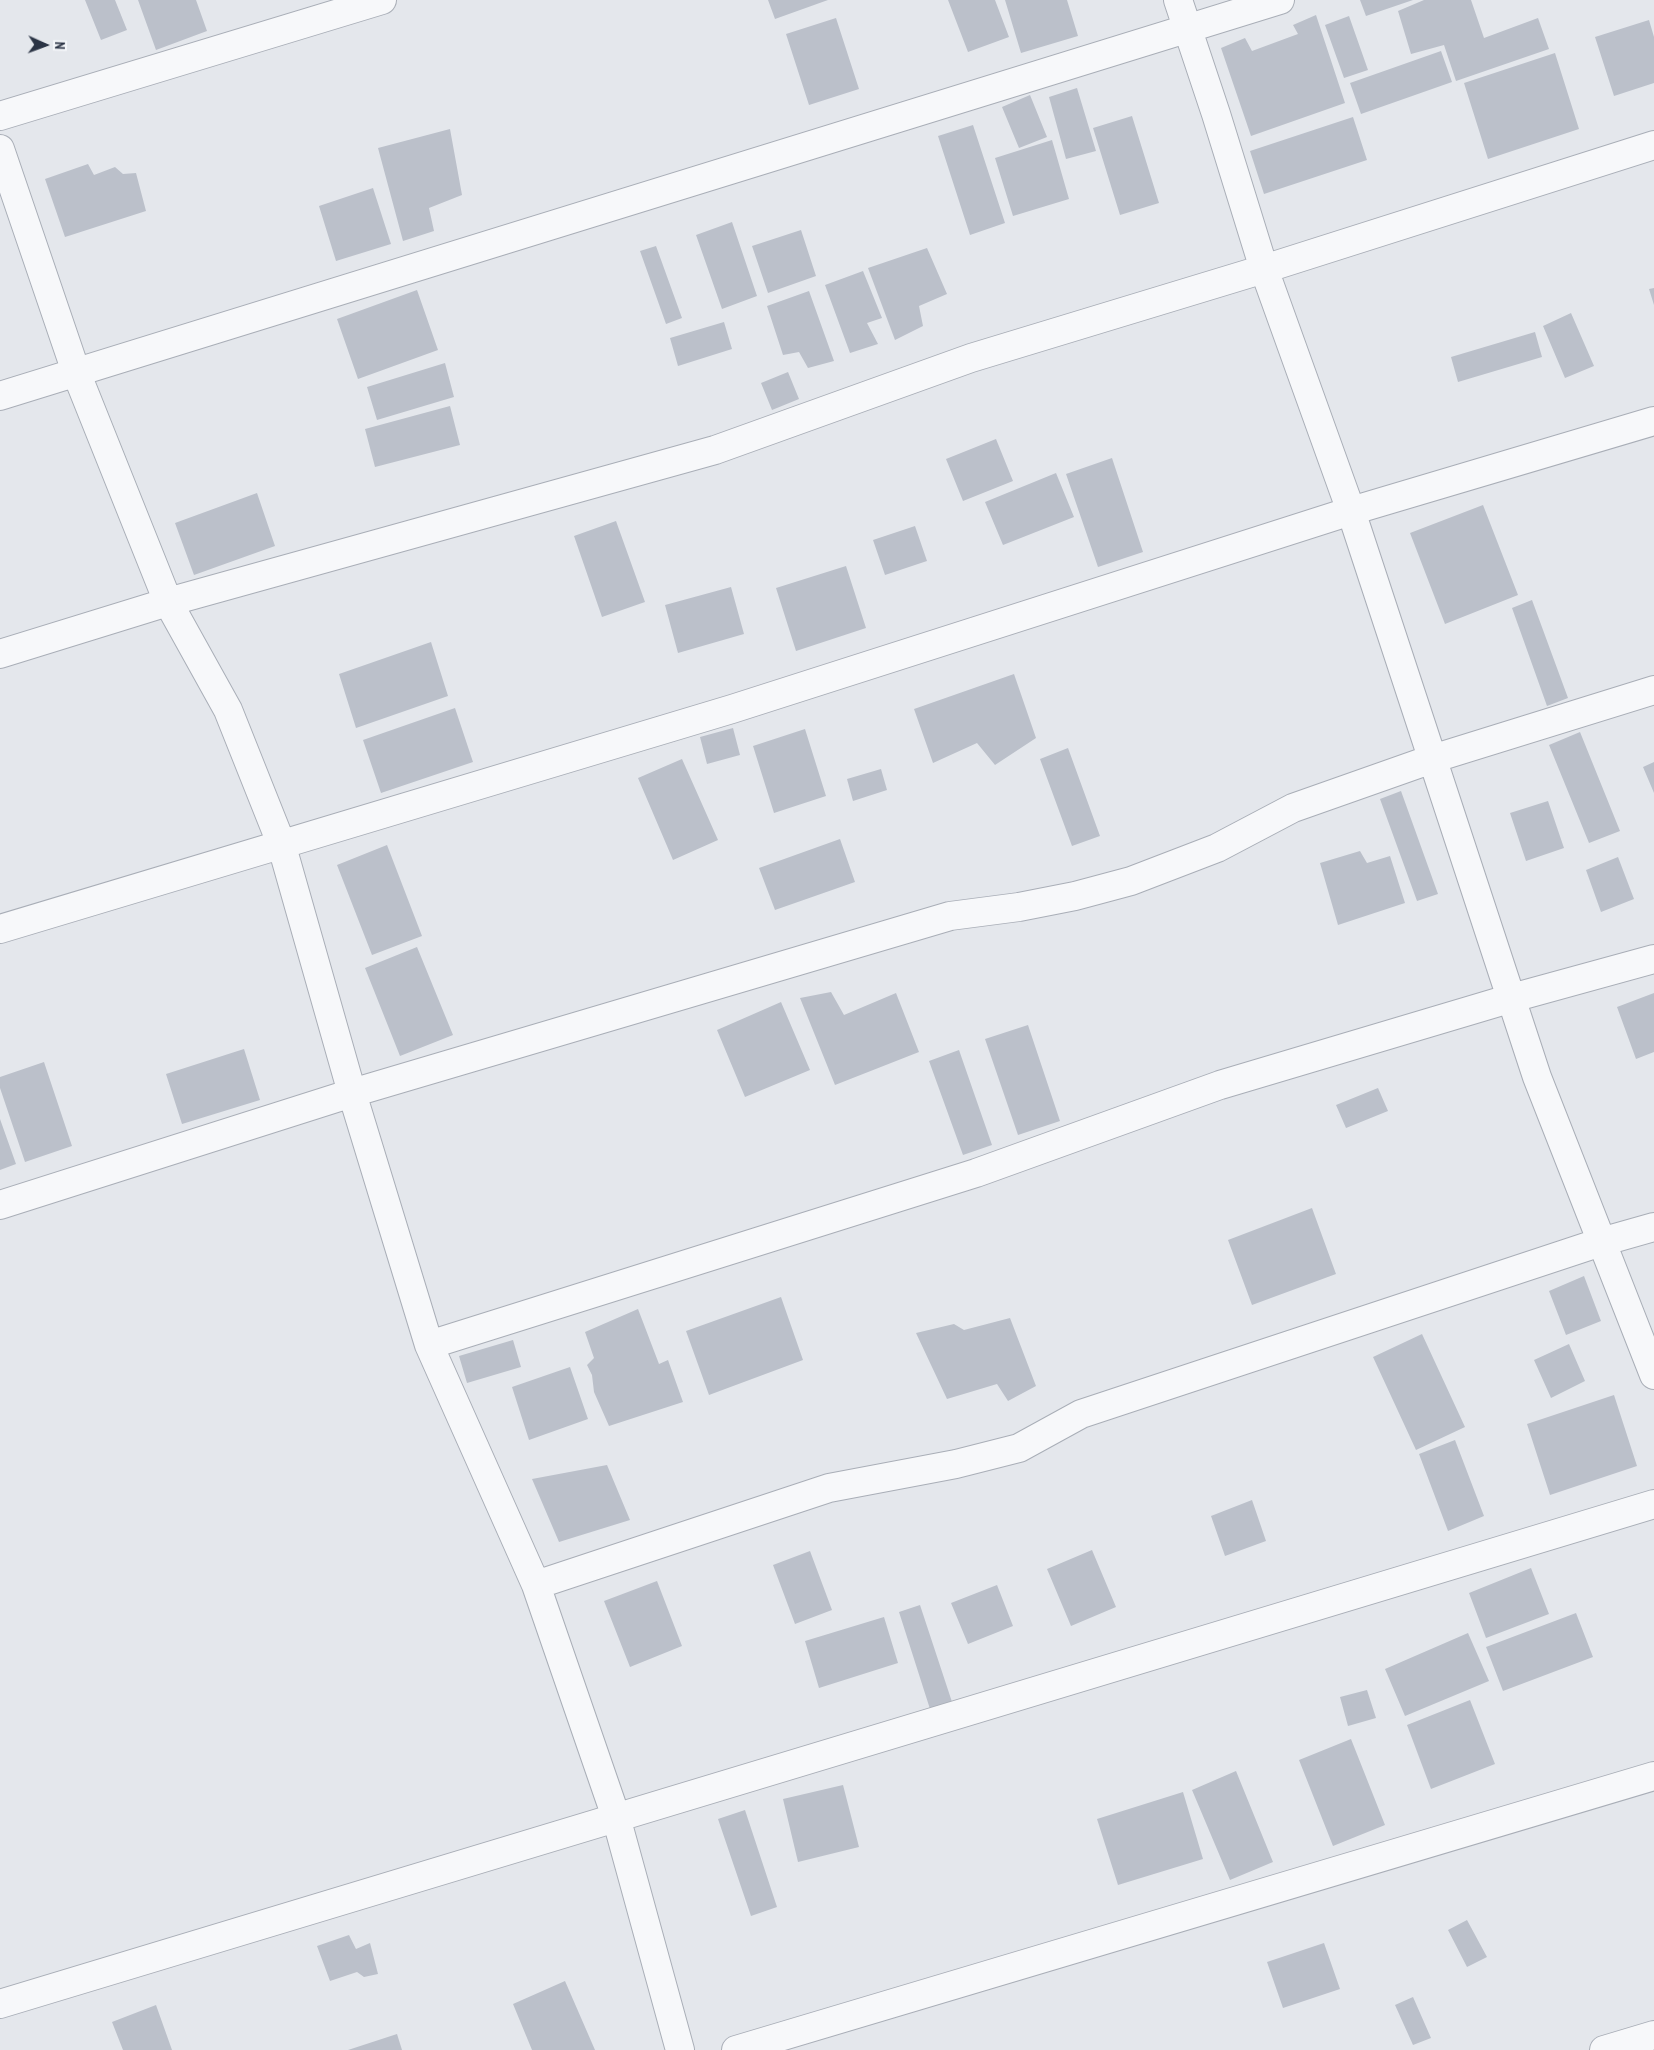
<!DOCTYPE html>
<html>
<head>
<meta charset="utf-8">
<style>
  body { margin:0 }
  #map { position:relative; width:1654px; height:2050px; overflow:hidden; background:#e4e7ec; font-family:"PT Sans Narrow",sans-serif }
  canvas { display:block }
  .north { position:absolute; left:20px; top:20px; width:50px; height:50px; -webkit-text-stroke:4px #f4f6f9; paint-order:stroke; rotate:92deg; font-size:14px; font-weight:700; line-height:20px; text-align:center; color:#2b3445 }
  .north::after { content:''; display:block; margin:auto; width:18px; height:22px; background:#2b3445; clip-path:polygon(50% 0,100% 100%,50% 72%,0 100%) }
</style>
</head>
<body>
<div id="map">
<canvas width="1654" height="2050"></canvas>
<div class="north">N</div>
</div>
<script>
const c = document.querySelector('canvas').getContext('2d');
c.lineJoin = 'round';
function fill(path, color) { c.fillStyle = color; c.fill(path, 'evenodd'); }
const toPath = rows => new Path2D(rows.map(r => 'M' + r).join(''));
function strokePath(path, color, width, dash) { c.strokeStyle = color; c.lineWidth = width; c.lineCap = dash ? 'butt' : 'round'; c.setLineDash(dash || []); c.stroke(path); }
const building = toPath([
  [85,0,115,0,127,30,101,40],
  [138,0,196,0,207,31,156,50],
  [768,0,828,0,775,19],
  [948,0,995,0,1009,37,968,52],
  [1005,0,1067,0,1078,36,1021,53],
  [1360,0,1413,0,1366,16],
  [1424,0,1471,0,1484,38,1538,18,1549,49,1456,81,1444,45,1411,54,1398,11],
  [1316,15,1345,103,1251,136,1221,48,1245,38,1252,51,1298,34,1293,25],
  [1349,16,1368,70,1344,78,1325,25],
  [836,18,859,89,809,105,786,34],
  [1649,20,1654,37,1654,83,1614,96,1595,37],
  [1441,51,1452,82,1361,114,1350,83],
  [1555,53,1579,129,1488,159,1464,83],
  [1077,88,1096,151,1066,159,1049,97],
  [1030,95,1047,137,1019,148,1002,107],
  [1132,116,1159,203,1120,215,1093,128],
  [1353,117,1367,160,1264,194,1250,151],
  [973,125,1005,223,970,235,938,136],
  [450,129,462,195,429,208,434,231,403,241,378,148],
  [1052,140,1069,199,1013,216,995,158],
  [88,164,94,175,115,167,123,174,136,173,146,211,65,237,45,179],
  [373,188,391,244,336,261,319,206],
  [732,222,757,296,722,309,696,235],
  [801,230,816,276,768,293,752,246],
  [656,246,682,318,666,324,640,251],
  [927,248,947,294,919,306,923,326,895,340,868,268],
  [863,271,882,318,867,323,878,344,850,353,825,285],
  [1654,288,1654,305,1649,289],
  [417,290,438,350,358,379,337,319],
  [809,291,834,361,808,368,799,352,783,355,767,306],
  [1571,313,1594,366,1565,378,1543,326],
  [724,322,732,349,678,366,670,338],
  [1535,332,1542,357,1458,382,1451,357],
  [445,363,454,397,377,420,367,387],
  [788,372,799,399,772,410,761,383],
  [450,406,460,445,375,467,365,429],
  [996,439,1013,481,963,501,946,459],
  [1112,458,1143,552,1098,567,1066,474],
  [1056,473,1074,517,1003,545,985,502],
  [257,493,275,546,194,575,175,523],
  [1483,505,1518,595,1445,624,1410,533],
  [616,521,645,602,602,617,574,536],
  [915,526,927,561,885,575,873,540],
  [846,566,866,628,796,651,776,588],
  [731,587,744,634,678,653,665,605],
  [1532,600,1568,698,1547,706,1512,608],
  [431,642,448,696,356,728,339,674],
  [1014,674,1036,738,995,765,977,743,933,763,914,709],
  [455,708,473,762,381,793,363,740],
  [733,728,740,755,707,764,700,737],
  [805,729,826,796,774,813,753,746],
  [1580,732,1620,831,1589,843,1549,745],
  [1068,748,1100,836,1072,846,1040,759],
  [682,759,718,840,673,860,638,778],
  [1654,762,1654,793,1643,767],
  [881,769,887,790,853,801,847,779],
  [1401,791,1438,894,1417,901,1380,799],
  [1548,801,1564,848,1526,861,1510,813],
  [840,839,855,882,775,910,759,868],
  [387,845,422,936,372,955,337,865],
  [1360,851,1367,863,1390,856,1405,903,1338,925,1320,863],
  [1618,857,1634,899,1601,912,1586,870],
  [417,947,453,1035,400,1056,365,968],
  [831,992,844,1015,896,993,919,1052,835,1085,800,998],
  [1654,993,1654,1052,1636,1059,1617,1007],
  [781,1002,810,1070,745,1097,717,1030],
  [1028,1025,1060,1121,1018,1135,985,1039],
  [244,1049,260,1100,182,1124,166,1074],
  [959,1050,992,1145,963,1155,929,1061],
  [44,1062,72,1146,25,1162,0,1088,0,1077],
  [1378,1088,1388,1111,1346,1128,1336,1105],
  [0,1119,16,1164,0,1170],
  [1312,1208,1336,1274,1252,1305,1228,1240],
  [1584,1276,1601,1321,1566,1335,1549,1291],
  [781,1297,803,1360,709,1395,686,1331],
  [638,1309,659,1364,668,1360,683,1402,609,1426,594,1392,592,1375,587,1365,594,1358,585,1332],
  [1010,1318,1036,1386,1008,1401,997,1384,947,1399,916,1333,954,1324,964,1330],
  [1422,1334,1465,1427,1416,1450,1373,1357],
  [513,1340,521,1367,467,1383,459,1356],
  [1569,1344,1585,1381,1551,1398,1534,1360],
  [570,1367,588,1419,529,1440,512,1387],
  [1614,1395,1637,1466,1550,1495,1527,1424],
  [1455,1440,1484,1516,1448,1531,1419,1454],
  [607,1465,630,1520,559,1542,532,1479],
  [1252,1500,1266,1541,1225,1556,1211,1516],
  [1092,1550,1116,1607,1071,1626,1047,1569],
  [810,1551,832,1610,795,1624,773,1565],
  [1531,1568,1549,1614,1486,1638,1469,1593],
  [657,1581,682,1646,630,1667,604,1601],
  [997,1585,1013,1626,968,1644,951,1603],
  [920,1605,952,1702,930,1709,899,1612],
  [1576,1613,1593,1657,1503,1691,1486,1647],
  [884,1617,898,1663,819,1688,805,1641],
  [1468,1633,1489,1681,1405,1716,1385,1669],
  [1367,1690,1376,1718,1348,1726,1340,1697],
  [1470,1700,1495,1764,1431,1789,1407,1725],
  [1351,1739,1385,1825,1333,1846,1299,1760],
  [1236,1771,1273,1862,1230,1880,1192,1790],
  [843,1785,859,1847,798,1862,783,1799],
  [1183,1792,1203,1859,1118,1885,1097,1819],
  [745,1810,777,1907,751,1916,718,1819],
  [1467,1920,1487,1957,1467,1967,1448,1930],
  [349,1935,356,1949,370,1943,378,1974,364,1977,357,1972,330,1981,317,1946],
  [1324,1943,1340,1989,1283,2008,1267,1962],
  [565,1981,595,2050,532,2050,513,2004],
  [1413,1997,1431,2038,1413,2045,1395,2005],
  [156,2005,172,2050,123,2050,112,2022],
  [397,2034,402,2050,348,2050]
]);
const minor = toPath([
  [1178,0,1216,114,1264,269,1351,511,1537,1077,1654,1375],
  [0,116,382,0],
  [0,149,76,372,168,602,228,710,281,843,352,1093,429,1345,536,1585,616,1817,680,2050],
  [0,396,1280,0],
  [0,654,168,602,715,450,971,358,1264,269,1654,145],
  [0,929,732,709,1351,511,1654,421],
  [0,1205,352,1093,950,916,1019,907,1075,896,1131,881,1217,848,1293,808,1432,759,1654,690],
  [429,1345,976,1173,1220,1085,1512,998,1654,959],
  [536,1585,829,1488,956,1464,1019,1448,1081,1414,1601,1242,1654,1227],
  [0,2004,1654,1504],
  [736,2050,1654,1776],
  [1604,2050,1654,2035]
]);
fill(building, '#bbc0ca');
strokePath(minor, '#a9aeb7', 30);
strokePath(minor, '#f7f8fa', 28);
</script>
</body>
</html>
